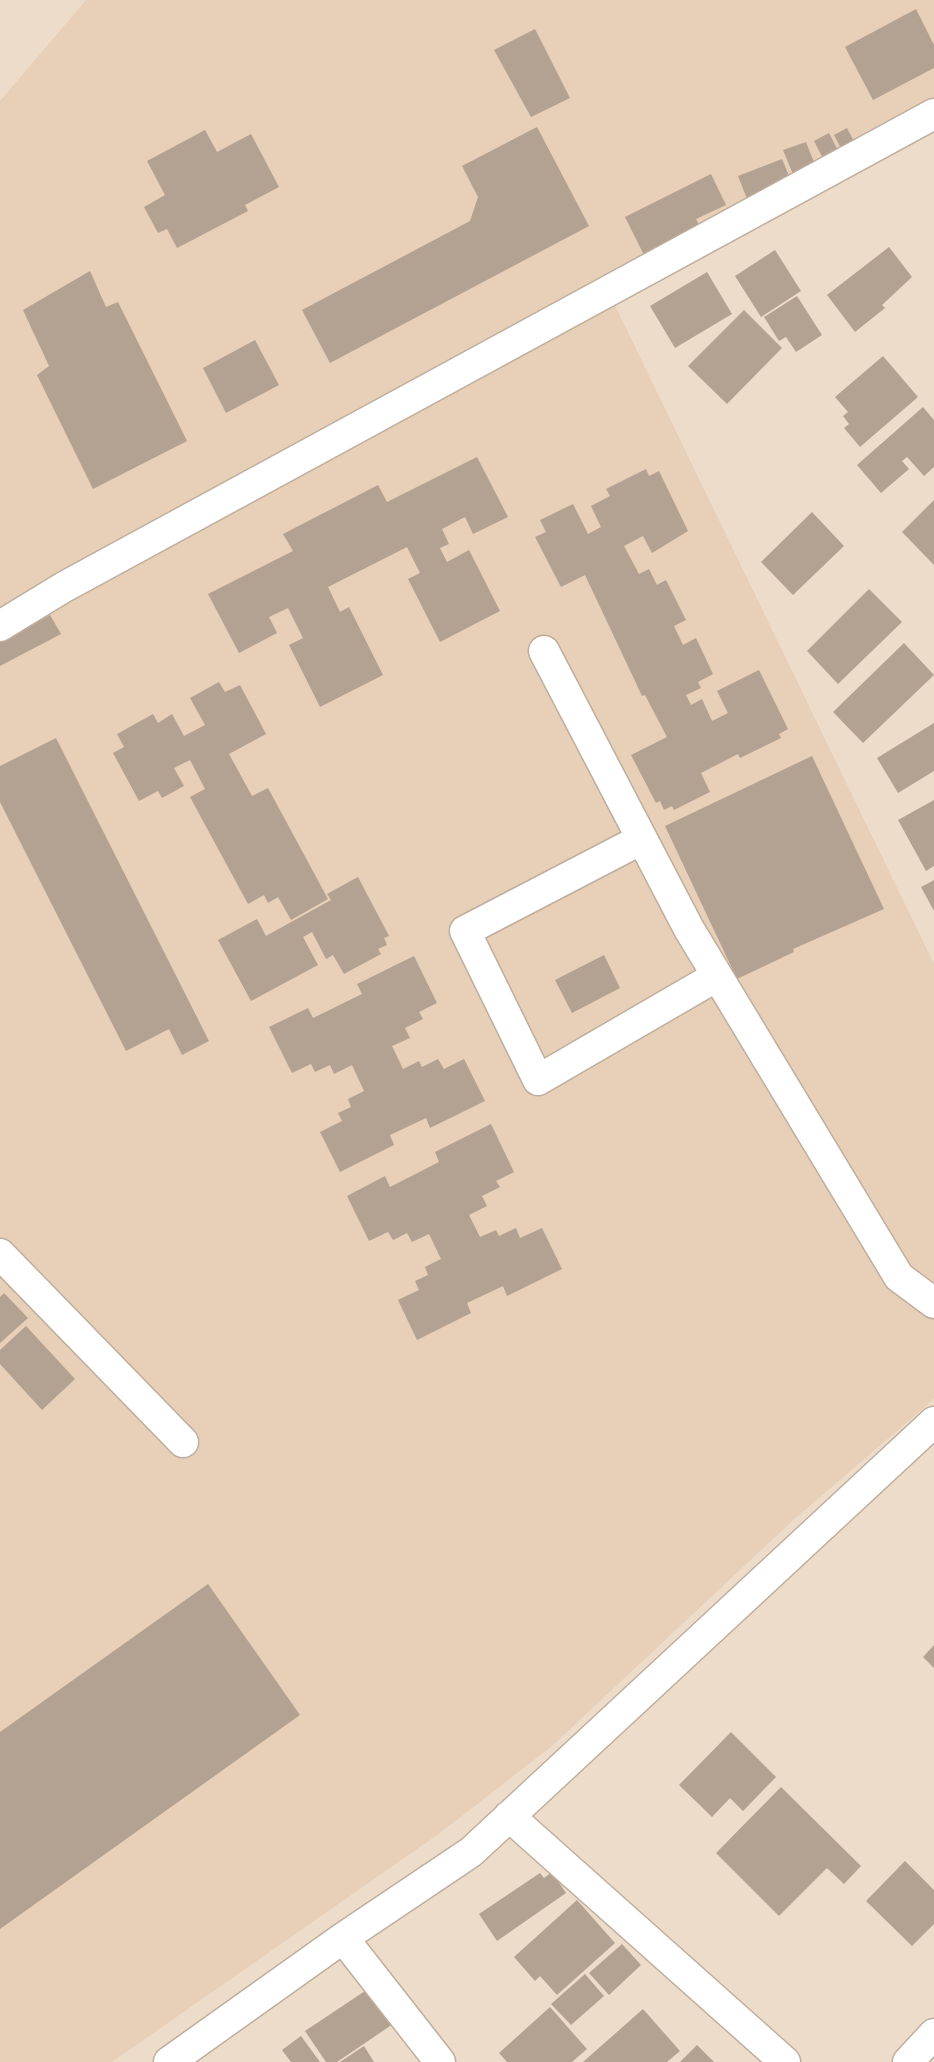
<!DOCTYPE html>
<html>
<head>
<meta charset="utf-8">
<style>
  body { margin:0 }
  canvas { display:block; background:#eedcca }
</style>
</head>
<body>
<canvas width="934" height="2062"></canvas>
<script>
const c = document.querySelector('canvas').getContext('2d');
c.lineJoin = 'round';
function fill(path, color) { c.fillStyle = color; c.fill(path, 'evenodd'); }
const toPath = rows => new Path2D(rows.map(r => 'M' + r).join(''));
function strokePath(path, color, width, dash) { c.strokeStyle = color; c.lineWidth = width; c.lineCap = dash ? 'butt' : 'round'; c.setLineDash(dash || []); c.stroke(path); }
const built = toPath([
  [86,0,934,0,934,118,609,293,934,964,934,1399,790,1523,552,1746,440,1833,112,2062,0,2062,0,101]
]);
const building = toPath([
  [916,9,934,45,934,68,873,100,845,47],
  [535,29,570,98,531,117,494,50],
  [537,127,589,226,330,363,302,310,470,221,478,197,462,166],
  [847,128,860,153,847,160,834,135],
  [205,130,217,152,251,134,279,187,245,205,248,211,177,248,167,229,158,233,144,207,165,195,147,161],
  [829,133,844,162,829,170,814,141],
  [806,142,817,170,795,179,783,150],
  [782,159,794,188,750,206,738,176],
  [711,174,726,205,696,219,701,229,645,257,625,217],
  [889,247,912,277,882,305,885,308,855,332,827,295],
  [775,250,801,291,761,317,735,276],
  [90,271,106,307,118,302,187,441,93,489,37,375,49,366,23,310],
  [707,272,732,314,675,348,650,306],
  [797,296,822,335,796,352,786,337,779,341,764,317],
  [744,310,782,348,727,404,688,366],
  [255,340,279,385,226,413,203,368],
  [883,356,918,397,860,447,844,428,849,424,843,416,848,412,835,397],
  [923,407,934,420,934,467,924,476,907,457,902,461,909,469,881,493,857,465],
  [477,457,508,517,473,534,465,517,442,529,449,544,440,548,447,562,469,550,500,611,440,642,408,579,420,573,407,547,328,587,340,612,349,607,383,675,320,707,289,645,303,638,288,608,269,617,277,633,239,653,208,594,293,551,283,534,378,485,387,502],
  [646,469,649,476,659,471,688,531,652,553,643,536,624,546,639,574,649,569,657,585,666,580,686,620,674,626,683,645,696,638,713,674,698,682,701,688,686,695,691,705,702,699,712,721,728,713,717,691,759,670,788,729,779,734,781,738,740,758,738,754,701,773,710,792,674,810,672,806,664,810,660,801,656,803,631,755,667,737,645,695,642,696,585,575,561,587,535,537,546,532,540,520,573,504,588,534,601,527,591,506,610,496,606,489],
  [934,500,934,565,902,532],
  [812,512,844,546,793,595,761,562],
  [869,589,902,622,838,684,807,651],
  [50,615,61,634,0,666,0,642],
  [904,643,934,675,863,743,833,712],
  [219,682,225,692,240,685,266,734,229,754,252,796,268,788,328,899,291,920,278,897,268,903,264,895,248,904,190,797,205,789,190,760,174,768,184,786,162,798,158,791,139,801,113,753,124,747,117,734,153,714,158,723,172,714,184,736,205,725,190,698],
  [934,723,934,771,898,793,877,758],
  [56,738,209,1041,182,1055,169,1029,126,1051,0,802,0,766],
  [812,756,884,909,793,949,794,952,737,979,665,826],
  [934,800,934,866,926,871,898,820],
  [358,877,389,936,384,938,387,945,378,949,381,954,344,974,333,955,326,959,312,932,303,937,318,965,251,1001,218,940,257,919,266,936,331,900,327,894],
  [934,880,934,911,921,887],
  [604,955,620,988,572,1013,555,980],
  [414,956,437,1003,419,1012,423,1019,405,1028,410,1038,392,1046,403,1069,419,1061,422,1067,438,1059,444,1069,464,1059,485,1101,430,1128,426,1118,390,1135,394,1145,340,1172,320,1132,342,1121,338,1113,351,1107,348,1099,364,1091,352,1065,334,1074,330,1065,315,1072,311,1064,292,1073,269,1027,308,1008,313,1018,362,994,357,984],
  [491,1124,514,1172,496,1181,500,1187,482,1196,487,1206,469,1215,480,1237,496,1230,499,1236,516,1228,520,1238,542,1228,562,1269,507,1296,503,1286,467,1303,471,1313,417,1340,398,1300,419,1290,415,1281,428,1275,425,1267,441,1259,429,1234,412,1242,407,1233,393,1240,388,1232,369,1241,347,1196,385,1176,390,1187,439,1162,435,1152],
  [4,1293,28,1318,0,1343,0,1297],
  [26,1326,75,1379,42,1410,0,1364,0,1350],
  [208,1584,300,1715,0,1929,0,1732],
  [934,1645,934,1668,923,1657],
  [731,1732,776,1777,743,1811,730,1798,712,1817,679,1785],
  [781,1787,861,1866,844,1884,827,1868,779,1916,716,1853],
  [905,1861,934,1890,934,1924,912,1946,866,1901],
  [552,1872,566,1893,497,1941,479,1914,540,1873,544,1878],
  [577,1900,615,1943,557,1995,540,1976,535,1981,514,1957],
  [622,1944,641,1965,609,1995,589,1973],
  [585,1974,604,1996,571,2025,551,2004],
  [368,1989,393,2024,337,2062,326,2062,305,2031],
  [550,2007,587,2049,572,2062,507,2062,499,2053],
  [643,2009,680,2051,667,2062,583,2062],
  [301,2036,320,2062,291,2062,282,2050],
  [697,2045,714,2062,680,2062],
  [364,2046,374,2062,340,2062]
]);
const street = toPath([
  [0,626,64,587,934,114],
  [544,651,689,929,899,1277,934,1303],
  [642,839,465,931,538,1080,717,976],
  [0,1254,183,1442],
  [509,1816,785,2062],
  [343,1938,440,2062],
  [169,2062,343,1938,471,1852,934,1422],
  [908,2062,934,2034]
]);
fill(built, '#e7cfb8');
fill(building, '#b3a191');
strokePath(street, '#bfae9d', 33);
strokePath(street, '#fff', 30);
</script>
</body>
</html>
